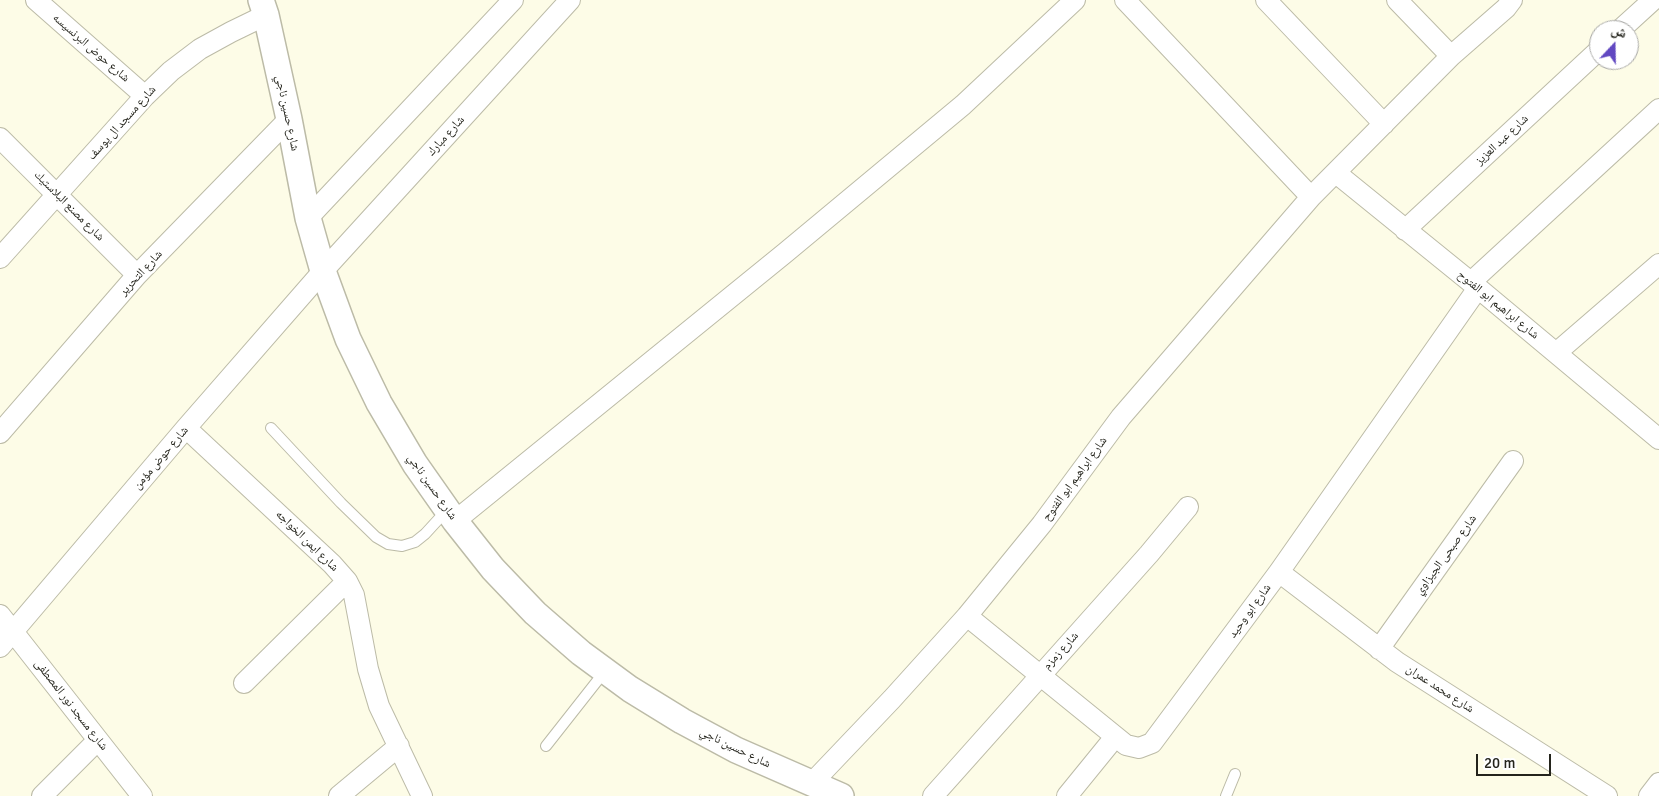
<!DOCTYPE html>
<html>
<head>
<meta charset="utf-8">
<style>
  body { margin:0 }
  #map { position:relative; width:1659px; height:796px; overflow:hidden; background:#fdfce7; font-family:Signika,"Noto Naskh Arabic",sans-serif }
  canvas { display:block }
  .north { position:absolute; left:1589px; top:20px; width:50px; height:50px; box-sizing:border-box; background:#fff; border:1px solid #a7a7a4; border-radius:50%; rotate:21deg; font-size:14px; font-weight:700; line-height:20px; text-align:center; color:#24241c }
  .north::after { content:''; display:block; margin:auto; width:18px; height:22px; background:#6148c1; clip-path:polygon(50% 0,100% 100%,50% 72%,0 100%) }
  .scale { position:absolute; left:1476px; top:754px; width:75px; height:22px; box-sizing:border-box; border:2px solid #24241c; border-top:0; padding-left:6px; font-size:15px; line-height:18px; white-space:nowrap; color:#24241c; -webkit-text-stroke:4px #fff; paint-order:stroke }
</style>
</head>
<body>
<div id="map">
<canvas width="1659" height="796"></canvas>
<div class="north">ش</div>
<div class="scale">20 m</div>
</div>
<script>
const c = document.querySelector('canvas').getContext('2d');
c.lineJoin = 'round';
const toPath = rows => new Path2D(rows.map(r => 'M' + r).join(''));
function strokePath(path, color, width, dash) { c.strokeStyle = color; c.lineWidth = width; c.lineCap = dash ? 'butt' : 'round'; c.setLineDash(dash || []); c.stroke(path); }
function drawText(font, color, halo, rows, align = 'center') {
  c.font = font + ' Signika,"Noto Naskh Arabic",sans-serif'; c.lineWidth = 5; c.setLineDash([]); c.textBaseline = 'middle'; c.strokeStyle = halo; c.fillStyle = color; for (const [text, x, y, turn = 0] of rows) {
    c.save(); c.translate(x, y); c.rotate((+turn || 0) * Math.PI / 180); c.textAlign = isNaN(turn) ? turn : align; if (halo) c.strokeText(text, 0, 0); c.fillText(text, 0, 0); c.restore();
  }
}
const service = toPath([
  [271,428,341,503,376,537,388,544,402,546,415,542,425,534,447,510],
  [546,746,605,671],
  [1226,796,1235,774]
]);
const minor = toPath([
  [36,0,145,96],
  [1125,0,1311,197],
  [1266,0,1384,124],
  [1397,0,1451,56],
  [1620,30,1653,0],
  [0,138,137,275],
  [1336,173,1478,288,1659,439],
  [308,218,513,0],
  [1405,230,1599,50],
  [0,258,145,96,171,71,200,49,231,32,266,15],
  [1471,282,1659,109],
  [1556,353,1659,264],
  [186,428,332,564,347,581,354,595,368,669,379,706,422,796],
  [0,433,137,275,289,119],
  [455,521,785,253,963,105,1075,0],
  [1279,572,1397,662,1607,796],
  [0,615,142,796],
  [967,616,1126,745,1139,748,1152,743,1279,572,1478,288],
  [0,647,186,428,323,271,570,0],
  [1379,649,1513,461],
  [244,683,347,581],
  [811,784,892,699,967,616,1042,524,1121,417,1311,197,1451,56,1506,8,1512,0],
  [42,796,98,740],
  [339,796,399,746],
  [933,796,1149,554,1188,507],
  [1067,796,1115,737],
  [1649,796,1659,783]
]);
const tertiary = toPath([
  [261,0,266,15,289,119,308,218,323,271,348,339,379,403,415,464,455,521,493,569,535,613,581,653,630,689,682,721,736,750,841,796]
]);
const streetNames = [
  ["شارع حوض البرنسيسه",91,48,41],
  ["شارع حسين ناجي",287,113,78],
  ["شارع مسجد ال يوسف",122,123,-48],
  ["شارع مبارك",446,136,-48],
  ["شارع عبد العزيز",1502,140,-43],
  ["شارع مصنع البلاستيك",69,206,45],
  ["شارع التحرير",141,273,-47],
  ["شارع ابراهيم ابو الفتوح",1498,305,39],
  ["شارع حوض مؤمن",161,458,-50],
  ["شارع ابراهيم ابو الفتوح",1075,479,-54],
  ["شارع حسين ناجي",432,487,55],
  ["شارع ايمن الخواجه",307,541,44],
  ["شارع صبحى الجيزاوي",1446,555,-54],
  ["شارع ابو وحيد",1250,611,-54],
  ["شارع زمزم",1061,651,-48],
  ["شارع محمد عمران",1440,689,33],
  ["شارع مسجد نور المصطفى",71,705,52],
  ["شارع حسين ناجي",735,748,26]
];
strokePath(service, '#bcbba7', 12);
strokePath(minor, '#bcbba7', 22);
strokePath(tertiary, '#bcbba7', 28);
strokePath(service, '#fff', 10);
strokePath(minor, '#fff', 20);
strokePath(tertiary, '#fff', 25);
drawText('12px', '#24241c', '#fff', streetNames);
</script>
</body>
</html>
